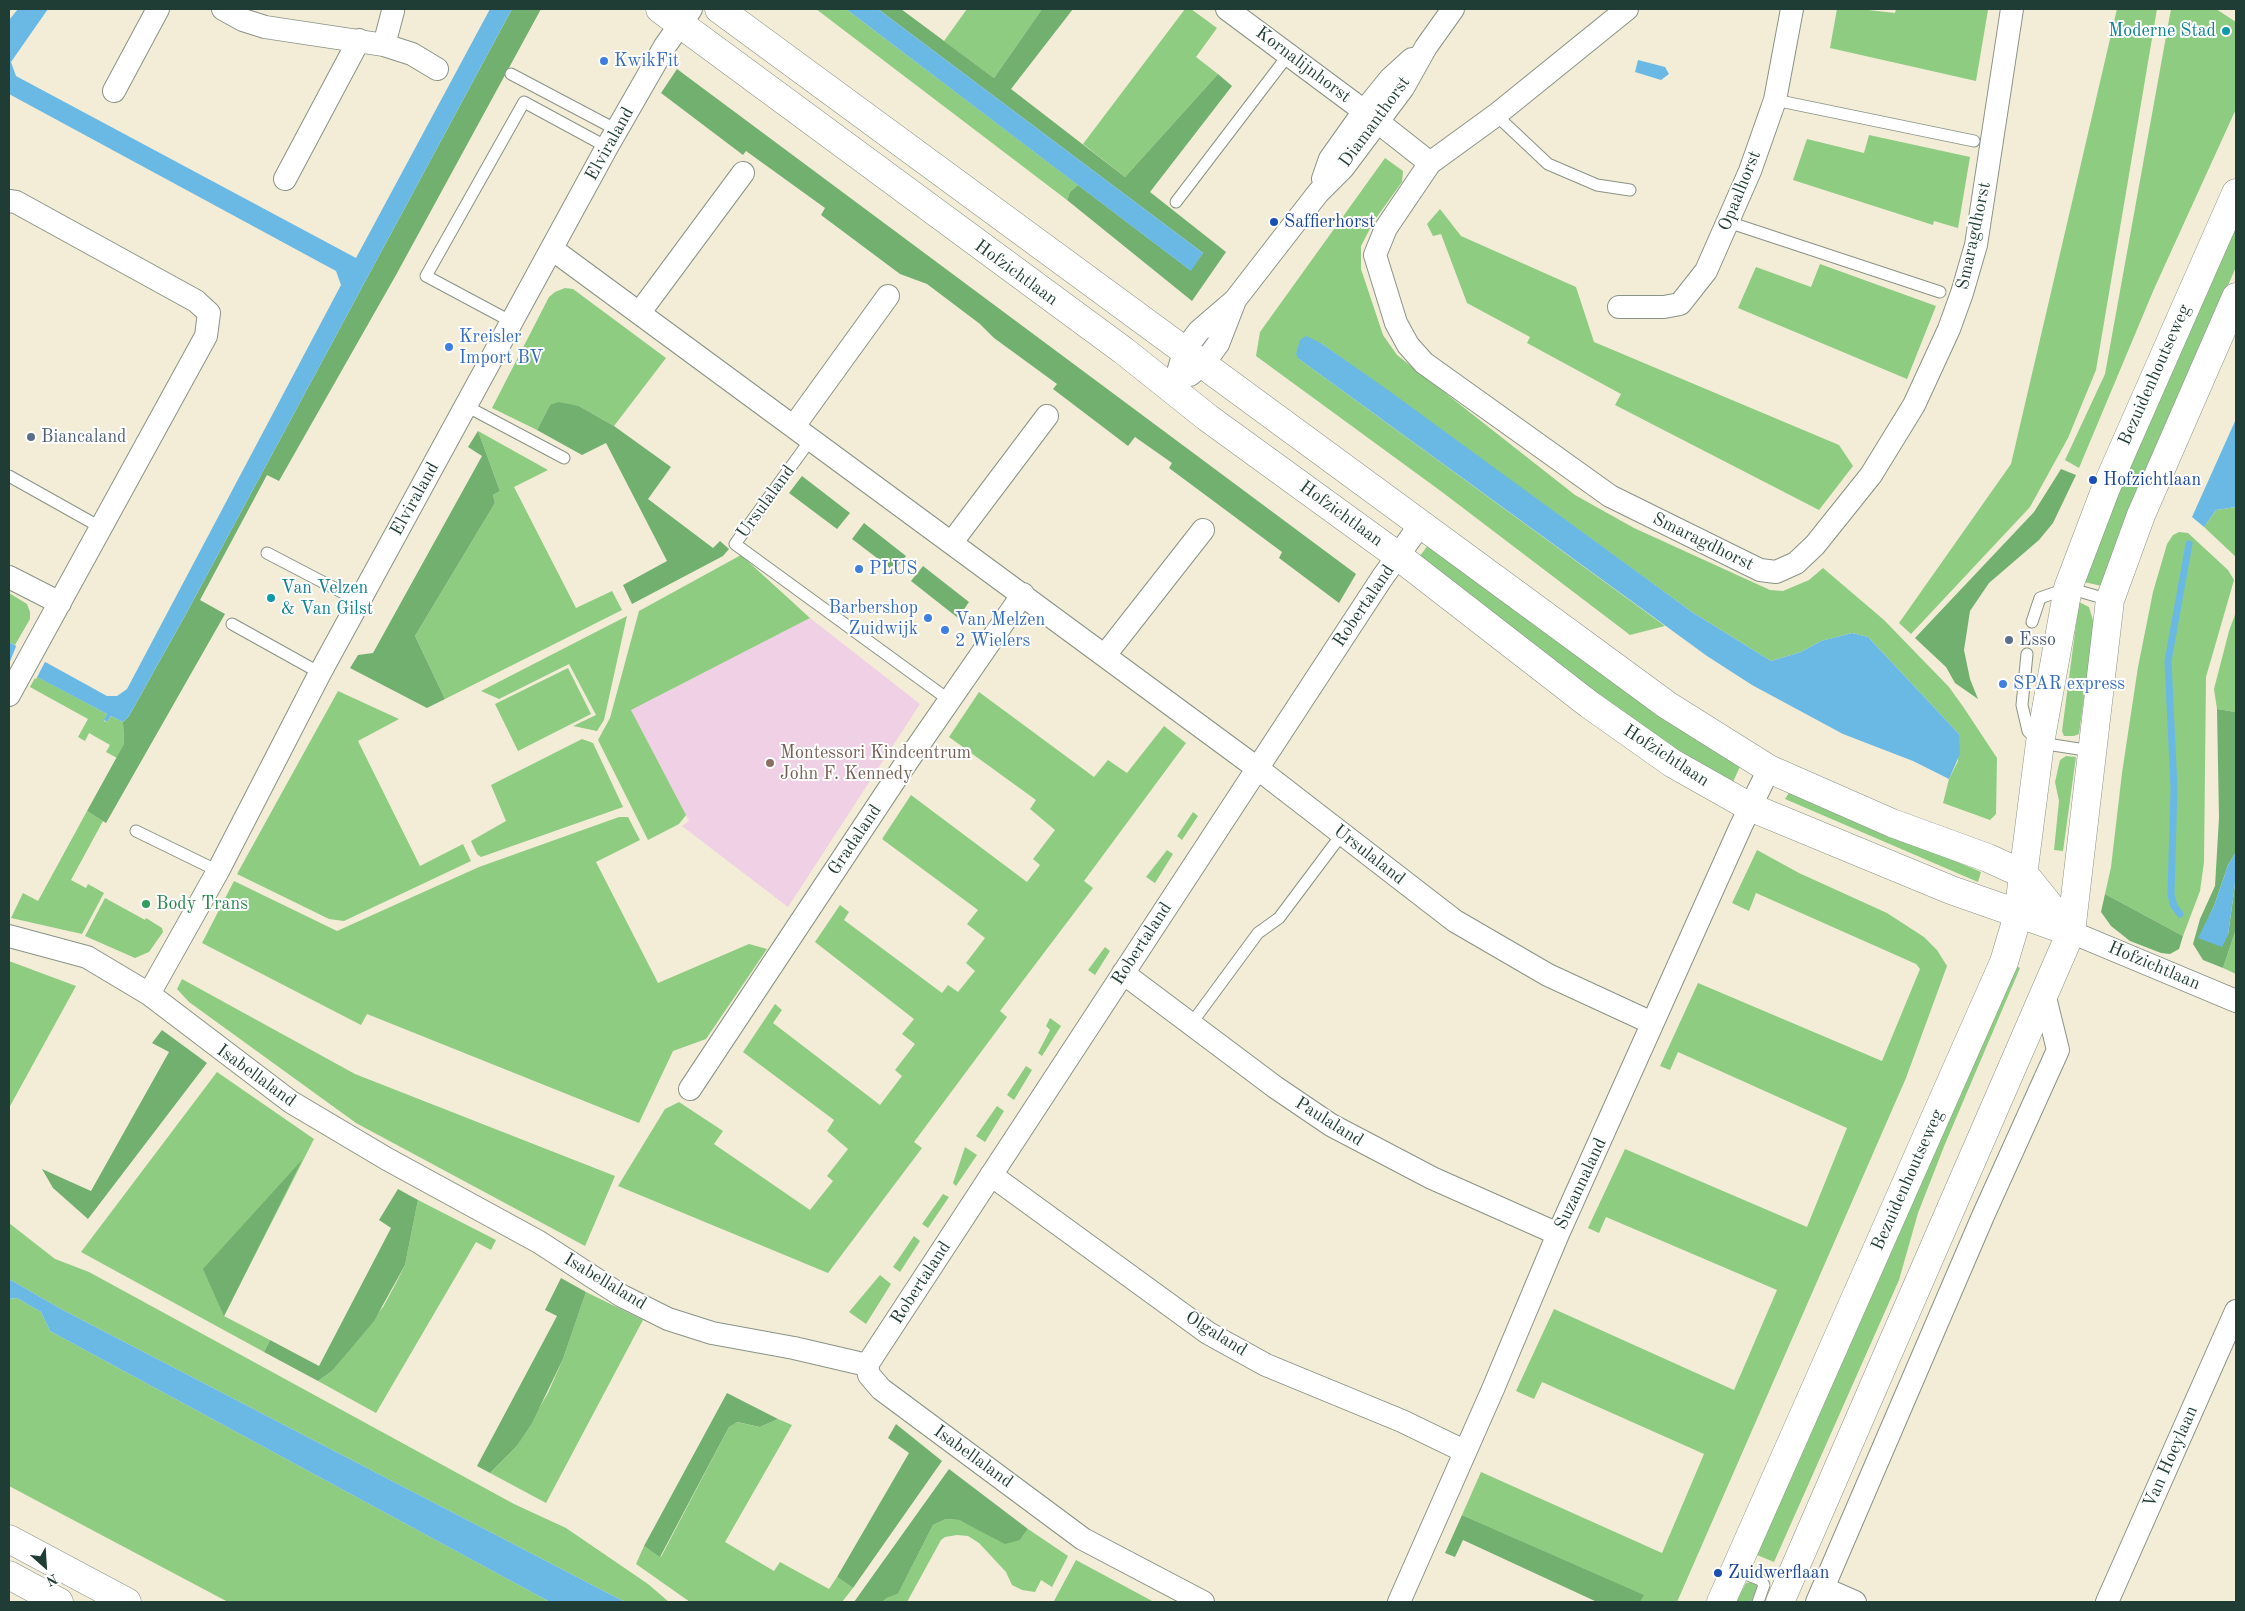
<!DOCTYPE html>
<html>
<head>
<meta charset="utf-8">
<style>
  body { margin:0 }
  #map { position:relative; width:2245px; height:1611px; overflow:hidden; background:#f3ecd7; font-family:"Old Standard TT",serif }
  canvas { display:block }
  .frame { position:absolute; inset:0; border:10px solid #1f3d34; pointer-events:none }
  .north { position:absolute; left:20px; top:1541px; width:50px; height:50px; -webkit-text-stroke:4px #fff; paint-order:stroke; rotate:154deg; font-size:14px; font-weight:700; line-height:20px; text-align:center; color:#1f3d34 }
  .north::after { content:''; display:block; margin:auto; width:18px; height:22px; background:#1f3d34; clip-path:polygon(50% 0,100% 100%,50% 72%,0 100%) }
</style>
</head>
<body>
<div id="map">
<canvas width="2245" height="1611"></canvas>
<div class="frame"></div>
<div class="north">N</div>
</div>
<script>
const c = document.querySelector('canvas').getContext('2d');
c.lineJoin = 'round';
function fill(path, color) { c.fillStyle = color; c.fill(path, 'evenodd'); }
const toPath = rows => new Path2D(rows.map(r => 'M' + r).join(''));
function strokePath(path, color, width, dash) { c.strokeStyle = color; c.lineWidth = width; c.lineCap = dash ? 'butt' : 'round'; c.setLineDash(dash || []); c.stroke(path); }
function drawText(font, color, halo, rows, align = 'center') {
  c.font = font + ' "Old Standard TT",serif'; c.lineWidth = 4; c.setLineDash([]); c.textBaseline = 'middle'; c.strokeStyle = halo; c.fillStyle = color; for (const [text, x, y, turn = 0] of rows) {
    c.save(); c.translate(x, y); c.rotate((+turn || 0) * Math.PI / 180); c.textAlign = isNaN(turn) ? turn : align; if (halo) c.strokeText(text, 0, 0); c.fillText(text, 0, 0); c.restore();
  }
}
const built = toPath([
  [810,618,920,704,788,907,682,826,689,821,631,710]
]);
const green = toPath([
  [816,9,846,9,1078,185,1070,192,1067,200],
  [967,9,1042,9,994,78,944,41],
  [1185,9,1191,9,1217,28,1196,57,1218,74,1125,177,1083,144],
  [1837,9,1859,9,1895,13,1896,9,1988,10,1976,81,1830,48],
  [2117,9,2157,9,2096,370,2068,438,2030,507,1911,634,1899,623,2011,464],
  [2171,9,2216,9,2236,22,2236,109,2154,289,2079,468,2065,460,2105,374],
  [1869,135,1970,157,1958,228,1934,221,1933,225,1793,180,1807,139,1864,153],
  [1385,158,1403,171,1402,182,1374,221,1361,246,1361,269,1383,335,1397,355,1575,495,1634,528,1770,590,1783,591,1809,580,1823,568,1884,620,1949,687,1964,708,1997,758,1996,814,1990,820,1943,803,1949,779,1958,761,1959,734,1868,637,1852,633,1821,641,1801,652,1771,661,1692,612,1321,343,1299,359,1665,626,1630,635,1442,492,1256,356,1260,332],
  [1440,209,1461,236,1576,287,1594,342,1839,445,1853,466,1819,510,1615,405,1621,394,1527,343,1530,337,1467,303,1441,234,1433,236,1427,224],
  [2236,220,2236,267,2117,541,2102,586,2084,582,2118,487],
  [1820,264,1936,306,1907,379,1738,308,1756,267,1811,287],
  [565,288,573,289,666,358,614,426,579,406,550,405,537,430,492,408,549,297,555,292],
  [478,431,548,470,514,487,576,608,612,591,622,610,445,699,415,636,495,503,493,495,500,491],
  [2236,507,2236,557,2204,527,2216,510],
  [2179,532,2188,533,2228,570,2234,580,2206,677,2204,862,2200,891,2183,936,2105,894,2111,867,2122,773,2138,667,2153,592,2167,544,2173,535],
  [1429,544,1742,762,1733,782,1655,737,1416,561],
  [741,555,810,618,631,710,686,815,679,824,648,840,598,740,610,718,639,611],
  [9,593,27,604,30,612,30,619,15,645,9,642],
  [2079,602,2089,607,2094,624,2079,734,2074,736,2064,736,2062,731],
  [2236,612,2236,712,2217,709,2214,689,2229,631],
  [627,616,604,720,597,731,573,726,596,715,569,664,499,699,481,691],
  [568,668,591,714,518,751,495,704],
  [36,676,107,714,104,721,107,722,111,716,123,722,124,744,117,758,106,752,110,745,89,733,85,741,78,737,88,719,30,687],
  [338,691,399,719,358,741,420,866,463,844,471,861,344,921,329,919,237,874],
  [979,692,1094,777,1108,760,1127,773,1164,726,1186,743,1084,881,1093,888,1000,1011,1007,1017,914,1142,922,1148,828,1273,618,1186,665,1109,679,1102,723,1131,714,1144,810,1210,833,1181,827,1176,848,1149,827,1131,834,1120,743,1052,775,1004,782,1010,773,1023,880,1105,902,1076,895,1070,915,1044,902,1034,914,1019,815,942,840,905,849,912,844,920,942,993,948,985,958,992,975,971,966,963,985,938,967,924,978,910,882,839,911,795,1027,882,1040,865,1033,859,1055,830,1030,809,1036,800,949,737],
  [582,739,593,743,623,807,481,857,477,854,471,841,506,821,491,785],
  [2066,756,2076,757,2063,851,2054,850,2059,801,2055,782,2060,760],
  [1790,791,1981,872,1978,882,1785,799],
  [87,811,103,821,71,880,86,888,88,884,104,893,82,934,11,918,23,893,38,901],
  [1193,812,1198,816,1182,840,1177,836],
  [619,817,628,817,640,840,596,862,658,983,749,944,767,949,706,1039,673,1051,639,1123,367,1014,361,1025,202,943,234,881,337,931,479,867],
  [1167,850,1173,854,1155,883,1146,877],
  [1757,850,1799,873,1887,913,1924,937,1937,950,1947,966,1906,1078,1677,1602,1640,1602,1643,1595,1462,1515,1481,1472,1662,1553,1704,1454,1542,1382,1534,1399,1516,1391,1554,1309,1734,1390,1777,1290,1606,1217,1599,1233,1588,1228,1625,1149,1807,1227,1847,1128,1678,1052,1670,1070,1660,1066,1698,983,1882,1061,1920,969,1916,964,1756,893,1749,911,1732,903],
  [105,898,145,920,146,918,162,928,163,932,149,952,135,958,85,936],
  [2236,929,2236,974,2223,968],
  [1105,947,1110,951,1095,975,1088,970],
  [9,961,76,986,9,1108],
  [2016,966,2020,968,1945,1144,1918,1213,1899,1280,1774,1562,1757,1555],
  [182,979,355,1074,615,1176,585,1246,356,1123,189,1002,177,989],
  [1050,1018,1061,1026,1042,1056,1038,1053,1050,1030,1046,1026],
  [1026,1066,1032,1070,1014,1100,1007,1095],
  [217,1072,314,1139,224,1316,270,1340,264,1352,81,1252],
  [997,1106,1004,1111,985,1142,976,1136],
  [965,1147,977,1155,956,1186,953,1183],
  [943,1194,949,1197,928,1228,922,1224],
  [418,1200,496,1240,491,1250,476,1242,376,1413,318,1381,332,1371,383,1307,395,1285,405,1265],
  [9,1223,55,1259,89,1272,514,1504,566,1528,648,1584,669,1602,625,1602,61,1309,9,1279],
  [914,1236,920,1241,900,1272,893,1267],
  [880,1275,891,1284,866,1324,849,1312],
  [586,1292,643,1320,546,1503,490,1473,516,1447,548,1393,563,1359],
  [17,1298,41,1312,50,1331,550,1602,228,1602,9,1486,9,1299],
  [778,1419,792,1425,725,1542,774,1571,780,1562,829,1589,837,1577,853,1588,842,1602,690,1602,636,1564,644,1546,661,1557,729,1427,736,1422,760,1427],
  [946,1519,959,1520,982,1531,1020,1540,1028,1529,1068,1556,1052,1587,1041,1580,1035,1592,1022,1590,1012,1585,1006,1572,979,1543,968,1536,957,1535,945,1537,941,1540,907,1602,882,1602,887,1598,898,1594,933,1525],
  [1076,1560,1154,1602,1057,1602,1054,1601],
  [1753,1582,1757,1586,1751,1602,1736,1602,1746,1583]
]);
const forest = toPath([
  [512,9,541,9,396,275,279,481,267,475,200,600,225,614,106,823,87,811,124,744,123,722,129,716,186,614],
  [878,9,901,9,994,78,1042,9,1073,9,1011,89,1125,177,1218,74,1232,86,1150,192,1226,252,1192,301,1067,200,1070,192,1078,185,1190,270,1203,253],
  [677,69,1356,574,1339,603,1279,558,1282,552,1169,468,1172,463,1135,437,1128,446,1053,389,1057,384,994,338,980,324,927,284,900,274,821,215,825,208,746,151,743,155,661,93],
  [558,402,579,406,614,426,671,467,648,499,713,548,720,541,729,549,723,556,632,604,623,585,667,561,606,443,582,455,537,430,550,405],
  [478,431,500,491,493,495,495,503,415,636,445,699,427,708,350,668,358,655,373,653,482,456,468,447],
  [2061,469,2076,475,2053,523,2039,540,1989,583,1970,611,1964,650,1970,679,1978,699,1955,683,1946,667,1915,638,2034,512],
  [802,476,850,513,837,529,789,493],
  [864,523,906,556,894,571,852,539],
  [923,566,969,602,958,618,911,581],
  [2217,709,2236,712,2236,852,2228,865,2214,906,2199,938,2228,935,2236,877,2236,929,2223,968,2203,960,2193,944,2200,919,2215,886,2219,818],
  [2105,894,2183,936,2179,949,2170,954,2161,953,2130,941,2111,926,2101,912],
  [162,1030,207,1063,88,1219,53,1188,42,1169,91,1191,169,1052,152,1043],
  [302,1160,224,1316,203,1269],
  [398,1189,418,1200,405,1265,374,1321,332,1371,318,1381,264,1352,270,1340,319,1366,391,1228,379,1220],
  [561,1278,586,1292,563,1359,532,1423,516,1447,490,1473,477,1466,557,1316,545,1310],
  [727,1393,778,1419,760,1427,737,1422,729,1427,660,1557,644,1546],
  [896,1424,942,1461,853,1588,837,1577,909,1453,888,1438],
  [949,1469,1028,1529,1020,1540,1005,1544,959,1520,946,1519,933,1525,898,1594,887,1598,882,1602,854,1602],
  [1462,1515,1644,1595,1640,1602,1597,1602,1463,1540,1455,1557,1445,1553]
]);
const water = toPath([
  [18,9,48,9,11,62,16,76,356,258,490,9,512,9,186,614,129,716,123,722,111,716,107,722,104,720,107,714,9,662,9,642,107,696,117,696,127,689,341,285,336,271,9,94,9,20],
  [846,9,878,9,1203,253,1191,271],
  [1638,60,1665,67,1669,74,1661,80,1635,72],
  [1306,336,1321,343,1392,393,1692,612,1771,661,1801,652,1821,641,1852,633,1868,637,1959,734,1960,754,1949,779,1913,761,1843,734,1752,685,1707,656,1299,359,1296,354,1300,340],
  [2236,419,2236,507,2216,510,2204,527,2192,517],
  [2236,852,2236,877,2228,935,2222,947,2198,938,2214,906,2228,865],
  [9,1279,61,1309,625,1602,550,1602,50,1331,41,1312,17,1298,9,1299]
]);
const pier = toPath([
  [17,644,46,660,36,679,9,664]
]);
const stream = toPath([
  [2180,914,2174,906,2171,895,2174,788,2168,661,2189,544]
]);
const service = toPath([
  [511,74,617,130],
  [1775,100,1974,141],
  [1496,115,1548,164,1597,185,1630,190],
  [1176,202,1289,54],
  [1728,222,1940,292],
  [512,322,426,276,524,102,607,147],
  [466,406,564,458],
  [811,439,735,544,949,700],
  [9,476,100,527],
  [267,553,359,601],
  [2032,622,2040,598,2068,588,2110,600],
  [232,624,320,673],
  [2027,654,2022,705,2028,731,2040,743,2092,751],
  [136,831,218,871],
  [1191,1024,1258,933,1279,918,1342,834],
  [1735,1570,1761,1580,1764,1585,1758,1602]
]);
const minor = toPath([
  [223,9,243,20,265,27,384,45,412,54,437,69],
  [1227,9,1364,111,1430,163,1496,115,1627,9],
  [384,45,393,11],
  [114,91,158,9],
  [1430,163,1386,228,1375,255,1396,323,1408,345,1424,363,1610,496,1760,570,1776,572,1796,563,1815,545,1871,475,1914,405,1949,329,1962,293,1976,245,2012,9],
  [285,179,359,40],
  [1323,179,1330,159,1364,111,1390,79,1412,59],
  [9,201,16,202,196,301,209,313,206,336,9,695],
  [552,249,1257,768,1455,921,1548,975,1652,1023],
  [1619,307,1664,307,1680,304,1706,271,1750,171,1775,100,1792,9],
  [640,312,743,173],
  [1190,375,1204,363,1218,344,1234,303],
  [1173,389,1185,349,1199,331,1235,300,1318,193,1343,168,1403,88,1426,47,1453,9],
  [794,426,888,296],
  [952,542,1047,416],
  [9,577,60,603],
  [1105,655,1203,530],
  [2071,932,2236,1001],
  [9,936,87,957,149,994,291,1102,387,1159,539,1242,622,1296,668,1319,712,1333,794,1348,867,1365,869,1375,881,1389,1083,1539,1203,1602],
  [1123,973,1275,1087,1331,1125,1432,1178,1558,1234],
  [149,994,218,871,320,673,607,147,665,46,691,9],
  [690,1089,902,769,1023,594],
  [991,1175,1208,1333,1266,1365,1402,1421,1464,1451],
  [867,1365,1382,578,1420,525],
  [1823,1588,1855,1602],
  [1399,1602,1493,1389,1558,1234,1741,826,1769,769],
  [1817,1602,1983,1216,2058,1050,2044,993],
  [2107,1602,2236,1311]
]);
const secondary = toPath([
  [660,9,1124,351,1208,418,1398,556,1590,705,1672,763,1750,807,1951,890,2071,932],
  [719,9,1667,705,1769,769,1892,823,1988,858,2025,875,2071,932],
  [1721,1602,2004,962,2018,915,2040,743,2068,588,2106,488,2236,193],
  [1780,1602,2071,932,2110,600,2141,515,2236,297]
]);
const primary = toPath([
  [9,1539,127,1602],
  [9,1575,59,1602]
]);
const markers = [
  [2226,31,5,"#0f9aa8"],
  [604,61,5,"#3f7fe0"],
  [1274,222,5,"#1a4fb4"],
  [449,347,5,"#3f7fe0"],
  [31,437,5,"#5c6f8a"],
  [2093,480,5,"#1a4fb4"],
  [859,569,5,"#3f7fe0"],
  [271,598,5,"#0f9aa8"],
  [928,618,5,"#3f7fe0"],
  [945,630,5,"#3f7fe0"],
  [2009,640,5,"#5c6f8a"],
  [2003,684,5,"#3f7fe0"],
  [770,763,5,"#8d6e63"],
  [146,904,5,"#2e9e5b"],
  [1718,1573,5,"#1a4fb4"]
];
const cultureNames = [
  ["Moderne Stad",2216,31],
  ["Van Velzen",281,588,"left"],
  ["& Van Gilst",281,609,"left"]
];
const shopNames = [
  ["KwikFit",614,61],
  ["Kreisler",459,337],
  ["Import BV",459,358],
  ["PLUS",869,569],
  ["Barbershop",918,608,"right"],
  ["Zuidwijk",918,629,"right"],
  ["Van Melzen",955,620],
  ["2 Wielers",955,641],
  ["SPAR express",2013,684]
];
const streetNames = [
  ["Kornalijnhorst",1303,65,37],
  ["Diamanthorst",1375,122,-54],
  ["Elviraland",610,144,-61],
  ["Opaalhorst",1740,191,-68],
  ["Smaragdhorst",1974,236,-78],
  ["Hofzichtlaan",1016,273,36],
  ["Bezuidenhoutseweg",2155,375,-66],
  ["Elviraland",415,499,-61],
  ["Ursulaland",766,502,-54],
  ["Hofzichtlaan",1341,514,36],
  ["Smaragdhorst",1703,542,26],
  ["Robertaland",1364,606,-56],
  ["Hofzichtlaan",1666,756,33],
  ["Gradaland",855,840,-56],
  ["Ursulaland",1369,855,38],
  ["Robertaland",1142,944,-57],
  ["Hofzichtlaan",2154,966,23],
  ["Isabellaland",256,1076,36],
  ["Paulaland",1329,1122,32],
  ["Bezuidenhoutseweg",1908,1180,-66],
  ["Suzannaland",1581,1184,-65],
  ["Isabellaland",605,1282,31],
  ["Robertaland",921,1283,-57],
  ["Olgaland",1216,1334,32],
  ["Isabellaland",973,1457,36],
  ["Van Hoeylaan",2171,1457,-66]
];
const transitNames = [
  ["Saffierhorst",1284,222],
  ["Hofzichtlaan",2103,480],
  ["Zuidwerflaan",1728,1573]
];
const serviceNames = [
  ["Biancaland",41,437],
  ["Esso",2019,640]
];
const educationNames = [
  ["Montessori Kindcentrum",780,753],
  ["John F. Kennedy",780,774]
];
const leisureNames = [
  ["Body Trans",156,904]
];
fill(built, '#f0d0e4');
fill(green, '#8ecc82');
fill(forest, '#72b070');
fill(water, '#6ab9e4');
fill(pier, '#f3ecd7');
strokePath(stream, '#6ab9e4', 7);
strokePath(service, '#899486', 13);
strokePath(minor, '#899486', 24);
strokePath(secondary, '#899486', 29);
strokePath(primary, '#899486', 29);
strokePath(service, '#fff', 11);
strokePath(minor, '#fff', 22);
strokePath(secondary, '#fff', 28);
strokePath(primary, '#fff', 28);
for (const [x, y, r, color] of markers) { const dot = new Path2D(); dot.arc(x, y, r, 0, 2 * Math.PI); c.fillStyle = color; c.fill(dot); strokePath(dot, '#fff', 2); }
drawText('18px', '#0d838f', '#fff', cultureNames, 'right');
drawText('18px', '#366cbe', '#fff', shopNames, 'left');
drawText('18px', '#1f3d34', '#fff', streetNames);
drawText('18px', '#164399', '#fff', transitNames, 'left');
drawText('18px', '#4e5e75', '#fff', serviceNames, 'left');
drawText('18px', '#785e54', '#fff', educationNames, 'left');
drawText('18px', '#27864d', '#fff', leisureNames, 'left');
</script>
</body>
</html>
